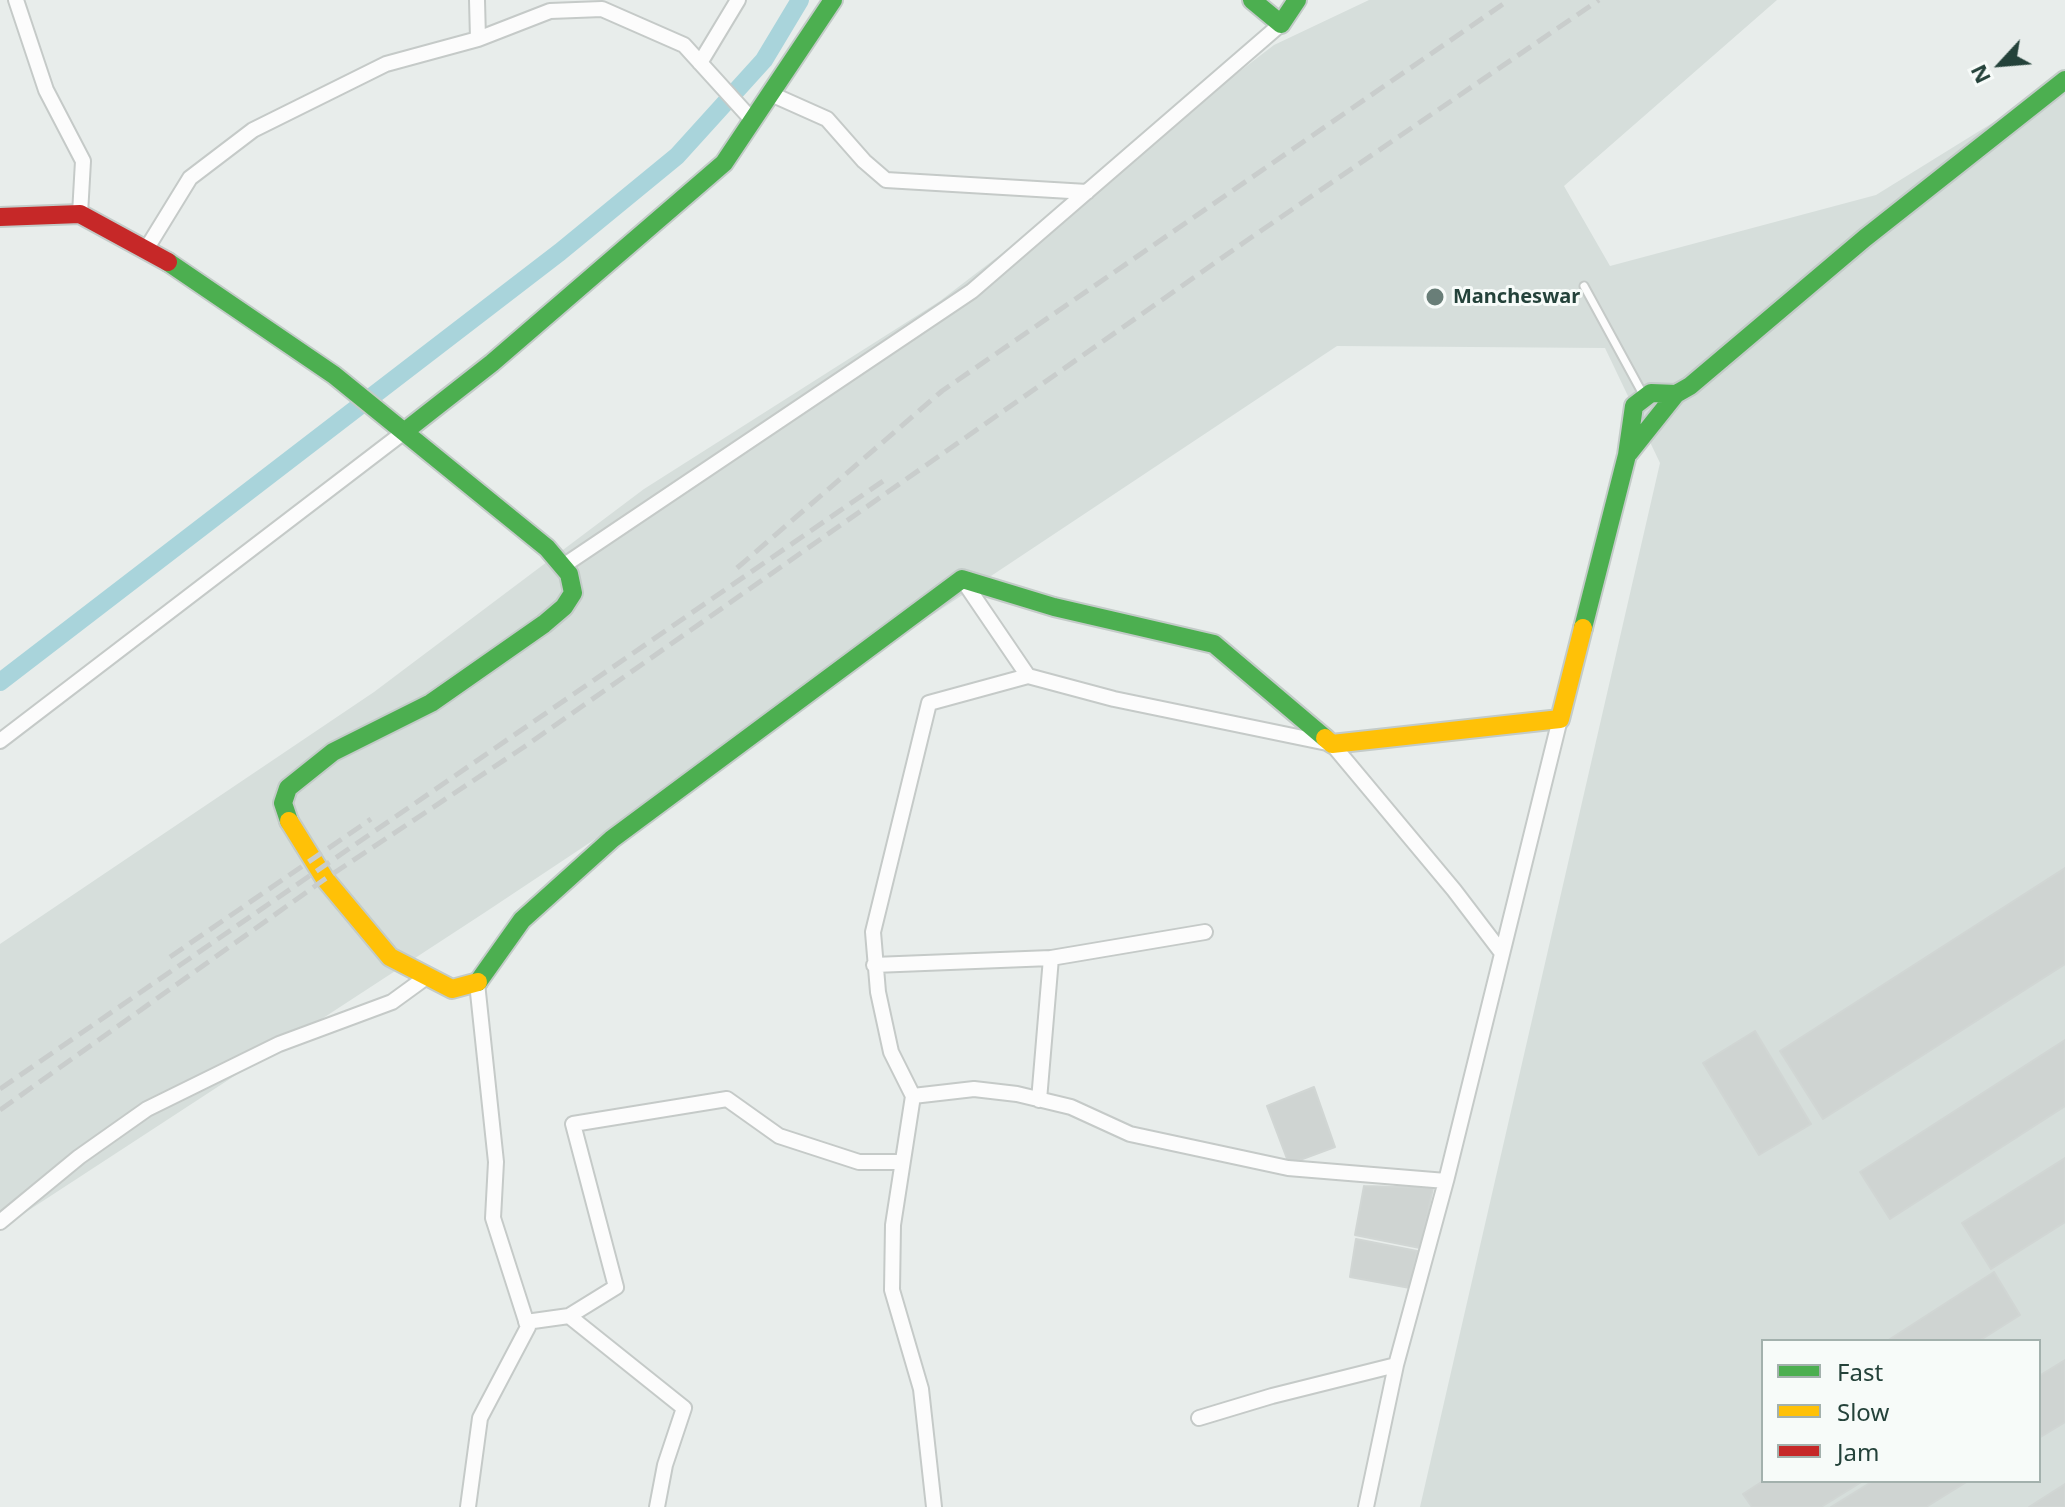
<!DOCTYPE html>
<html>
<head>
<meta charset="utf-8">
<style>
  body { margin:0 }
  #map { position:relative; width:2065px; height:1507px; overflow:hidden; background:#e8edeb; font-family:"Noto Sans",sans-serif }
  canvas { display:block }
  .legend { position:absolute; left:1761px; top:1339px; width:280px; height:144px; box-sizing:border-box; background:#f7fbf9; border:2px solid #a3b1ad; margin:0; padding:10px 14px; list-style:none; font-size:24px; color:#24423a }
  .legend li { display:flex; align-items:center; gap:16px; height:40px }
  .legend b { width:40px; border:2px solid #a3b1ad }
  .north { position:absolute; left:1961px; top:24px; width:80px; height:80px; -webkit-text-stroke:6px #f7fbf9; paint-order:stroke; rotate:244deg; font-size:22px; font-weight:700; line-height:32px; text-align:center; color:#24423a }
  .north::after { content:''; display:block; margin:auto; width:28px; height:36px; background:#24423a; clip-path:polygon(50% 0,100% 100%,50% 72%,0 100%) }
</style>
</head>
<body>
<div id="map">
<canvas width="2065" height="1507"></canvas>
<ul class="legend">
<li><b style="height:10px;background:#4caf50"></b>Fast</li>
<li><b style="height:10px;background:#ffc107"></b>Slow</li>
<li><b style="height:10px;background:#c62828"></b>Jam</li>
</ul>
<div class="north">N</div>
</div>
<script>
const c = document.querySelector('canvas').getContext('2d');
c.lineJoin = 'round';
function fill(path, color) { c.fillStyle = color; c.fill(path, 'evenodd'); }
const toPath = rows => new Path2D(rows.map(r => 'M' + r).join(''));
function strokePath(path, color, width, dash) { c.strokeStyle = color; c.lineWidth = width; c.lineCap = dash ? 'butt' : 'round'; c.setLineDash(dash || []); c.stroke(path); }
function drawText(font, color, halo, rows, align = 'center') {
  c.font = font + ' "Noto Sans",sans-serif'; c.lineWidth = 6; c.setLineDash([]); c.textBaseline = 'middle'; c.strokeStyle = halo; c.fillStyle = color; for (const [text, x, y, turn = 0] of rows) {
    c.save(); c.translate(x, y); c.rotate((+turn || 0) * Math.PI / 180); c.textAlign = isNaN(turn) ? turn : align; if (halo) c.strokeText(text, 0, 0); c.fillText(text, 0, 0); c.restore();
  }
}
const built = toPath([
  [1369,0,1777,0,1564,186,1610,266,1876,195,2065,78,2065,1507,1420,1507,1660,463,1605,348,1337,346,484,913,0,1229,0,944,374,692,644,489,940,301,1274,45],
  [1763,1341,2039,1341,2039,1481,1763,1481]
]);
const canal = toPath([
  [0,682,560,252,677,156,764,60,800,0]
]);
const building = toPath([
  [2065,868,2065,964,1823,1119,1780,1051,2065,868],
  [1755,1031,1811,1124,1759,1155,1703,1063,1755,1031],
  [2065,1040,2065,1106,1890,1219,1860,1172,2065,1040],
  [1314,1087,1335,1147,1289,1164,1267,1106,1314,1087],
  [2065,1158,2065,1222,1991,1269,1962,1223,2065,1158],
  [1364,1186,1433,1188,1420,1248,1355,1235,1364,1186],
  [1356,1239,1417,1251,1410,1288,1350,1277,1356,1239],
  [1994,1272,2020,1315,1979,1341,1887,1341,1994,1272],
  [2065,1360,2065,1422,2039,1438,2039,1376,2065,1360],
  [1763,1481,1863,1481,1821,1507,1752,1507,1743,1494,1763,1481],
  [1873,1481,1968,1481,1926,1507,1831,1507,1873,1481],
  [2065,1484,2065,1507,2029,1507,2065,1484]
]);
const lane = toPath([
  [1584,286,1644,396]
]);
const street = toPath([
  [16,0,46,90,83,161,80,214],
  [477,0,478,39],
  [700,63,738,0],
  [771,94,827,119,864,161,886,180,1087,192],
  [147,248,190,178,253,130,386,64,478,39,550,11,602,9,684,45,753,121],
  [563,566,972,291,1281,24],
  [1028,676,1114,699,1332,744,1454,890,1502,953],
  [0,741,404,432],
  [874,965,1051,958],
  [913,1096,974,1089,1017,1094,1071,1107,1130,1134,1288,1168,1446,1181],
  [1039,1100,1051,958,1205,932],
  [0,1222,79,1157,147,1109,279,1044,392,1002,425,978],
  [569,1316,616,1287,573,1124,727,1099,779,1136,859,1162,902,1162],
  [526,1322,569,1316,684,1408,665,1465,657,1507],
  [1199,1418,1272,1396,1396,1365],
  [468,1507,480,1418,528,1327,493,1218,496,1162,477,983],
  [934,1507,921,1389,892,1290,893,1225,913,1096,891,1052,878,992,873,932,929,703,1028,676,962,579],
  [1366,1507,1396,1365,1446,1181,1560,719]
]);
const fast = toPath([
  [1252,0,1281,24,1297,0],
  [168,262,334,375,547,548,569,574,573,593,564,607,544,624,431,703,333,752,288,788,283,803,289,821],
  [404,432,492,363,724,163,833,0],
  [1629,453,1676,394],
  [1583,628,1627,455,1634,406,1651,393,1676,394,1690,386,1865,238,2065,80],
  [478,982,522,920,612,839,962,579,1054,607,1214,644,1325,738]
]);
const slow = toPath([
  [1325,738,1332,744,1560,719,1583,628],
  [289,821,325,879,390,957,452,989,478,982]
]);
const jam = toPath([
  [0,217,80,214,168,262]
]);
const rail = toPath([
  [737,568,942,391,1509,0],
  [170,957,371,819],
  [0,1089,886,479],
  [0,1110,325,879,524,747,1246,241,1599,0]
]);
const markers = [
  [1435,297,10,"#697e78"]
];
const poiNames = [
  ["Mancheswar",1453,297]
];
fill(built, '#d6dedb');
strokePath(canal, '#a9d4db', 18);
fill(building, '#cfd4d2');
strokePath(building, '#d1d6d4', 2);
strokePath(lane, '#c5cac8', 11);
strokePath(street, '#c5cac8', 18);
strokePath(fast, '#c3cbc8', 22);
strokePath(slow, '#c3cbc8', 22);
strokePath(jam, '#c3cbc8', 22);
strokePath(lane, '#fcfcfc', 7);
strokePath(street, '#fcfcfc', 14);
strokePath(fast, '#4caf50', 18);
strokePath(slow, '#ffc107', 18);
strokePath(jam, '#c62828', 18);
strokePath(rail, '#c9cdcc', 5, [16, 8]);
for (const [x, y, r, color] of markers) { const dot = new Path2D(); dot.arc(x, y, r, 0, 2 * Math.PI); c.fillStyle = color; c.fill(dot); strokePath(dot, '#f7fbf9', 3); }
drawText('bold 20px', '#24423a', '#f7fbf9', poiNames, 'left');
</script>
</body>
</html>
